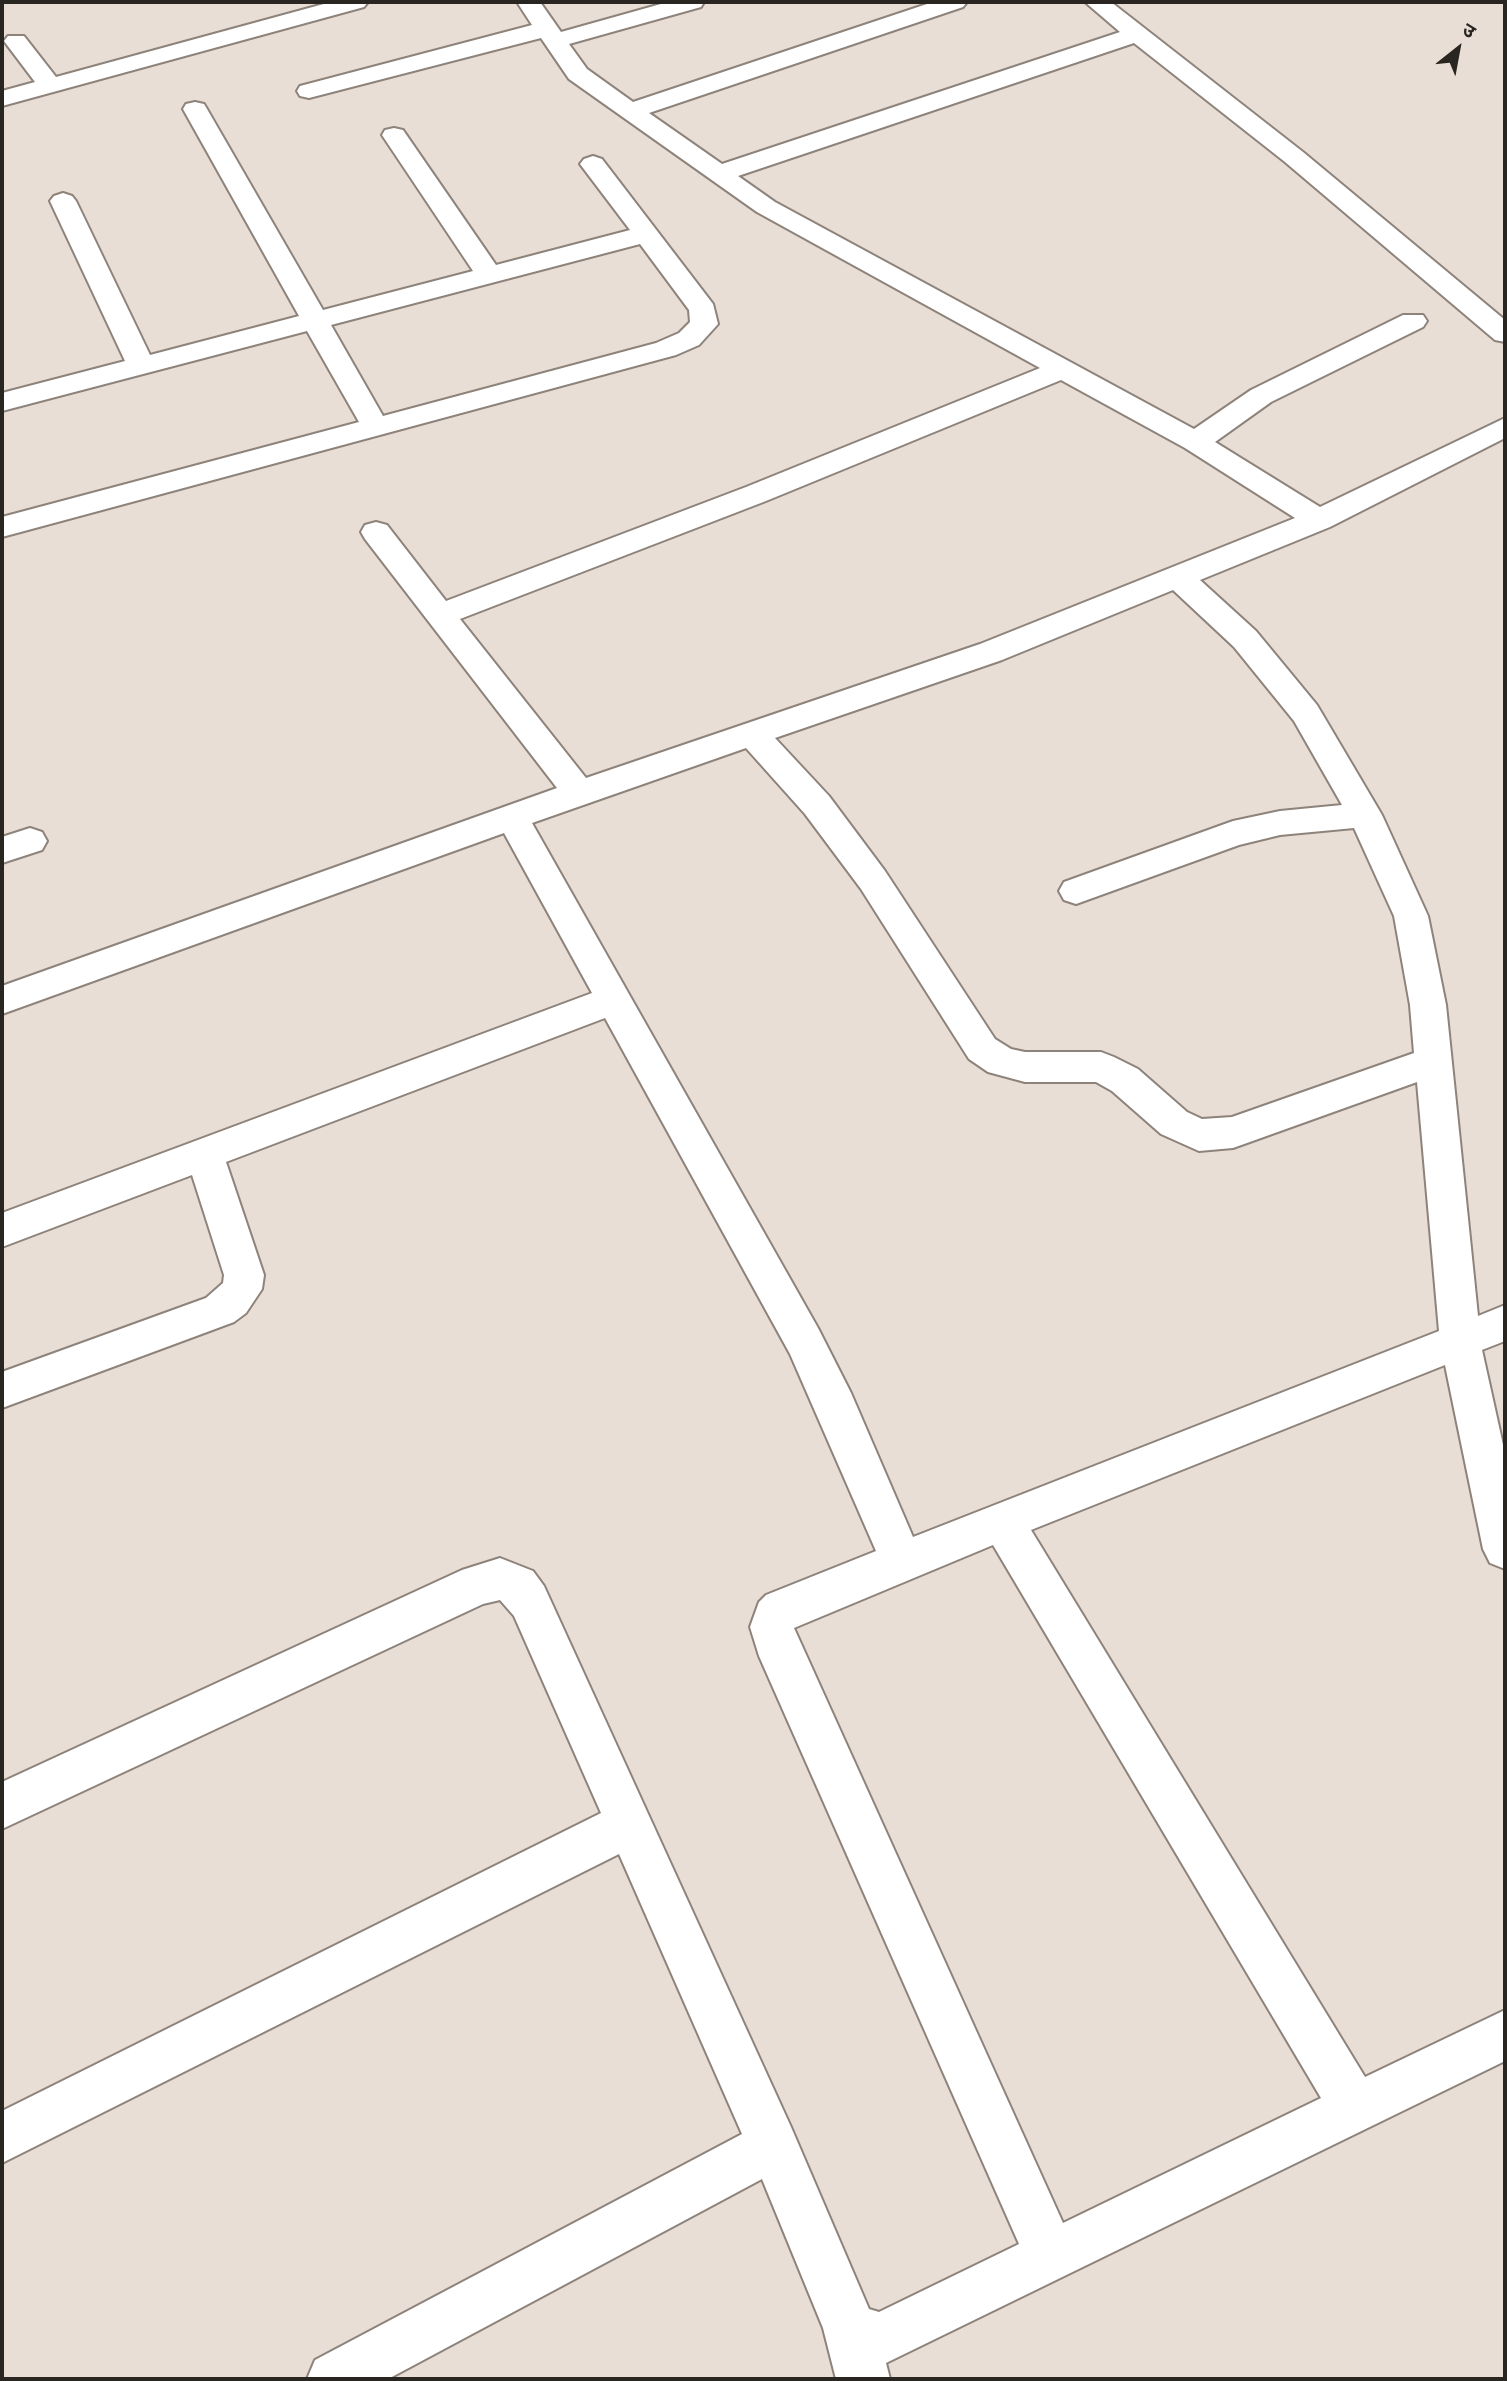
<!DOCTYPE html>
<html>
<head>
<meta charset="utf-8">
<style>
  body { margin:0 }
  #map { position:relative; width:1507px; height:2381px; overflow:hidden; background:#e9ded5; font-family:Arial,"Noto Sans Devanagari",sans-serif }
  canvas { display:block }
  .frame { position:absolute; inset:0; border:4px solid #292521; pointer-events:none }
  .north { position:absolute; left:1423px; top:14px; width:70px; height:70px; -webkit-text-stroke:5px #e9ded5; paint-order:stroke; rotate:31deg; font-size:19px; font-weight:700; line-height:28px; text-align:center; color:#292521 }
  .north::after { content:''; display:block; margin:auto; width:24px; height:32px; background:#292521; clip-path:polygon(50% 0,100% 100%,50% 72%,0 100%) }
</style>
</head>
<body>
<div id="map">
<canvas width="1507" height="2381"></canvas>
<div class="frame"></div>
<div class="north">उ</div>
</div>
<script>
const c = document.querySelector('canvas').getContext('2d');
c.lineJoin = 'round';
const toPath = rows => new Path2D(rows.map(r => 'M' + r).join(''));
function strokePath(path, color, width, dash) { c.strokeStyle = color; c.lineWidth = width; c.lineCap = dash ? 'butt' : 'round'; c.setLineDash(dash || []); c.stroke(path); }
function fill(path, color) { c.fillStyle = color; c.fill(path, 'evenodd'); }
const minor = toPath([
  [331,2,368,2,364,7,2,106,2,91,35,82,4,41,8,36,24,36,56,77,331,2],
  [517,2,540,2,561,32,668,2,704,2,701,7,569,44,587,69,633,102,933,2,967,2,963,7,649,113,722,164,1120,32,1085,2,1111,2,1303,152,1505,320,1505,342,1495,340,1285,162,1134,43,738,176,775,202,1194,429,1251,390,1403,315,1423,315,1427,321,1423,327,1271,402,1215,442,1320,507,1505,418,1505,438,1330,527,1200,580,1256,631,1317,705,1382,815,1428,916,1446,1005,1478,1316,1505,1305,1505,1341,1482,1350,1505,1454,1505,1569,1490,1563,1483,1549,1445,1365,1031,1530,1365,2077,1505,2010,1505,2061,886,2363,890,2379,836,2379,823,2328,762,2179,388,2379,307,2379,315,2360,742,2134,619,1854,2,2163,2,2111,601,1813,514,1616,500,1600,483,1604,2,1829,2,1782,462,1570,500,1558,533,1571,544,1586,791,2127,869,2309,879,2312,1019,2244,759,1656,750,1627,759,1602,766,1595,876,1551,790,1354,605,1018,226,1162,264,1275,262,1289,246,1313,234,1322,2,1408,2,1372,206,1298,223,1283,224,1275,192,1175,2,1247,2,1213,592,993,504,833,2,1014,2,986,557,788,365,539,361,532,365,525,376,522,387,525,446,601,746,487,1040,368,757,212,569,79,541,38,309,98,300,96,297,91,300,86,532,25,517,2],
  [1061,380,1185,448,1295,518,980,644,586,778,460,619,766,501,1061,380],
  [1173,590,1234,647,1294,721,1342,805,1280,811,1233,821,1064,882,1059,891,1064,900,1076,904,1239,845,1280,835,1354,828,1394,916,1410,1005,1414,1053,1232,1117,1202,1119,1187,1112,1138,1069,1114,1057,1101,1052,1025,1052,1011,1049,995,1039,885,871,829,796,775,738,1002,660,1173,590],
  [746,748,805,814,861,889,969,1059,988,1072,1025,1082,1096,1082,1112,1091,1161,1134,1199,1151,1233,1148,1417,1082,1439,1331,913,1537,851,1393,818,1328,532,823,746,748],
  [993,1545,1321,2098,1063,2223,794,1628,993,1545],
  [195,102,204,104,207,109,323,310,473,271,382,135,385,130,394,128,403,130,496,265,630,230,580,164,584,159,593,156,602,159,713,304,718,324,699,345,676,355,2,537,2,517,359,422,307,331,2,411,2,393,125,361,50,201,54,196,63,193,72,196,76,201,150,355,299,316,183,109,186,104,195,102],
  [640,244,689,310,690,322,679,333,656,343,383,416,331,325,640,244],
  [30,828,42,832,47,841,42,850,2,863,2,837,30,828]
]);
strokePath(minor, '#8d837b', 4);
fill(minor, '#fff');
</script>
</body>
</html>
